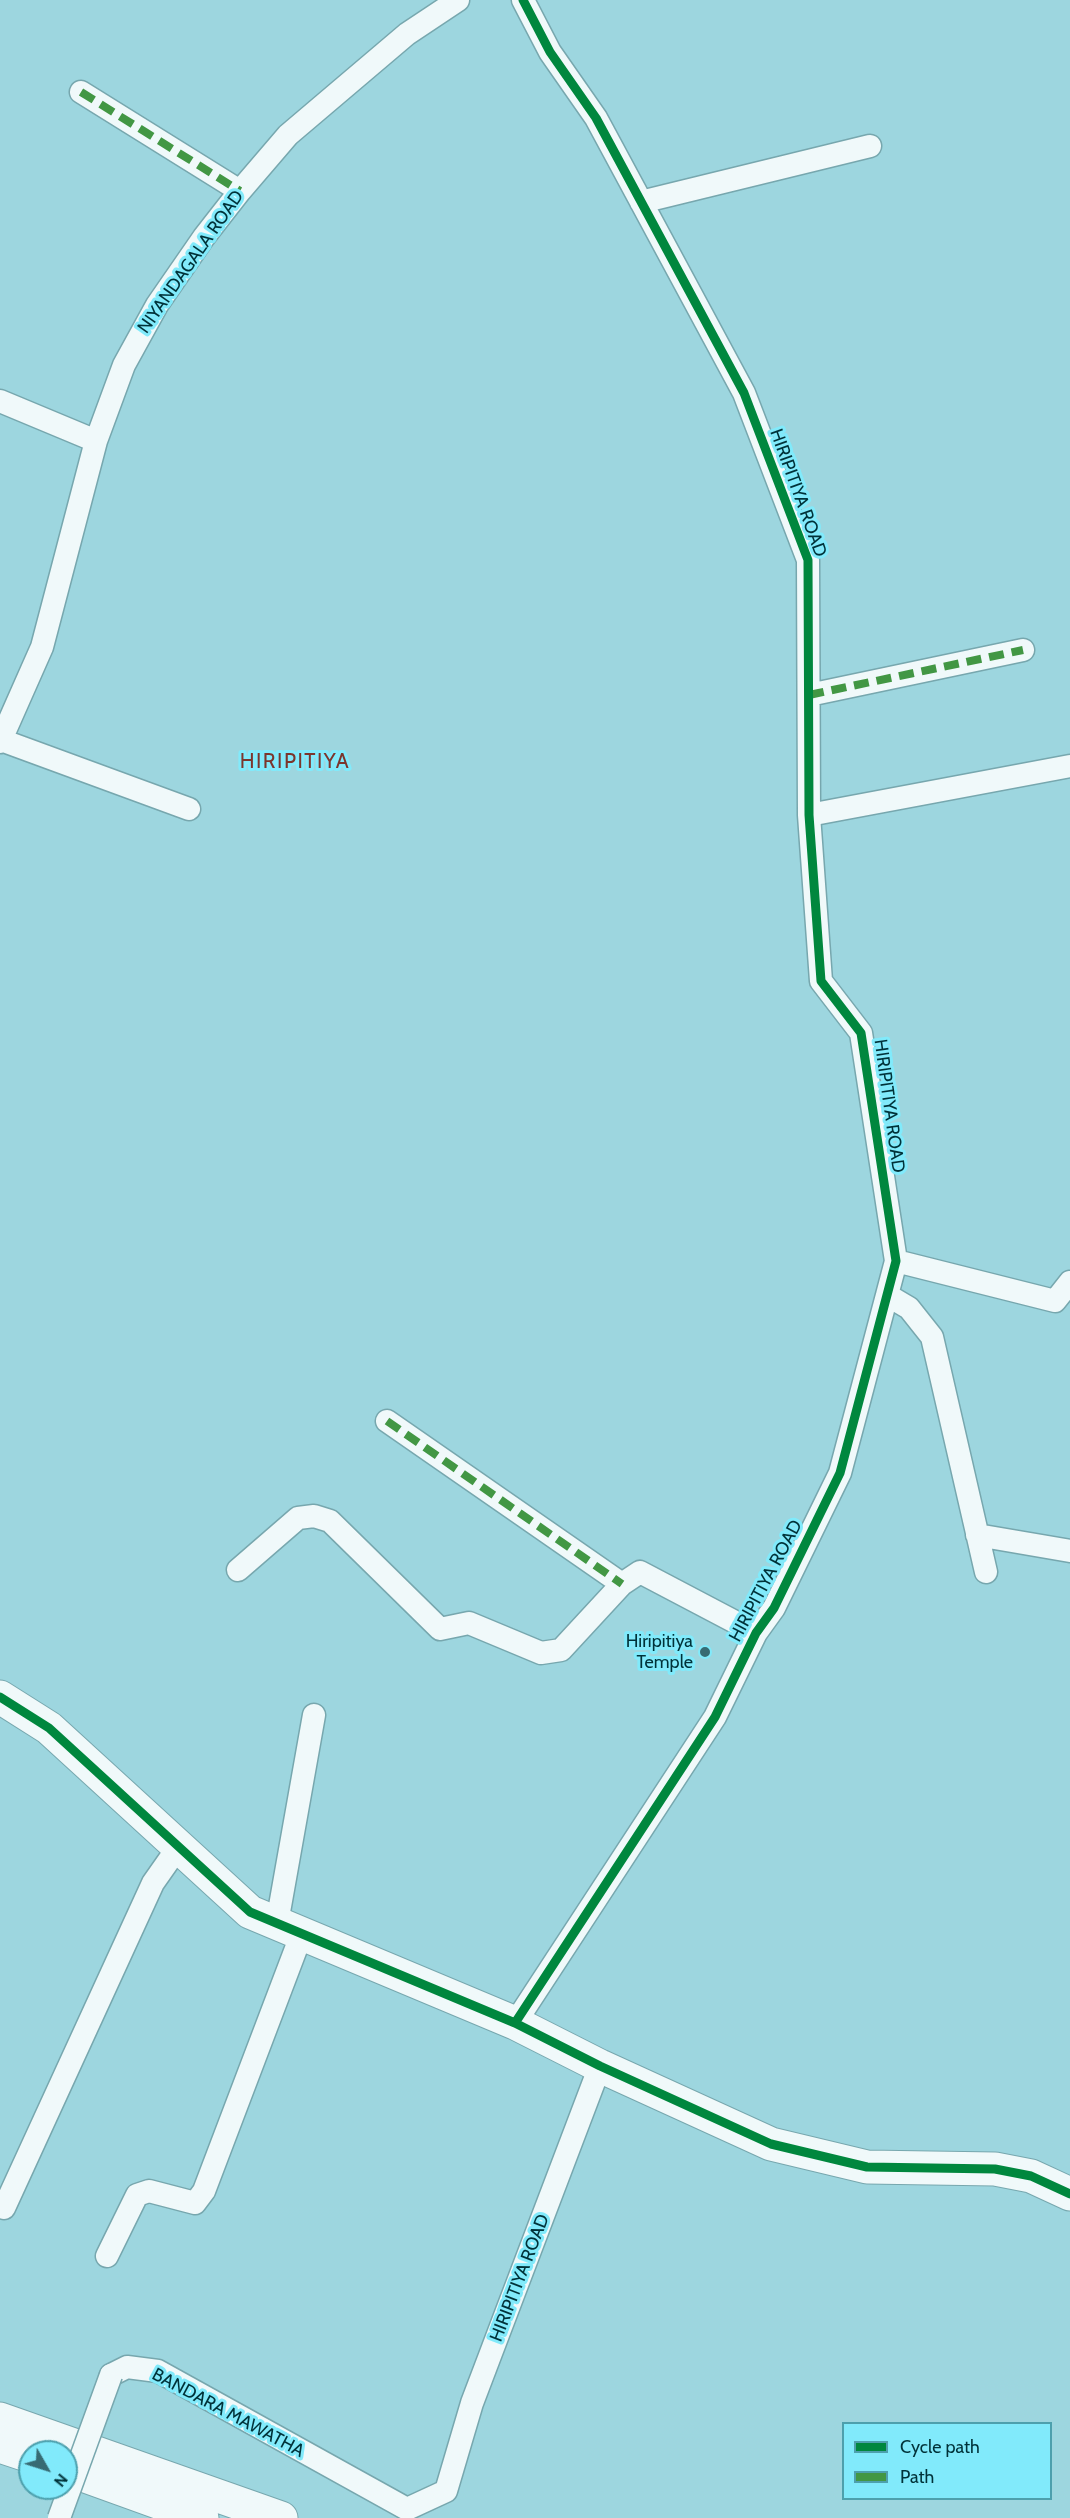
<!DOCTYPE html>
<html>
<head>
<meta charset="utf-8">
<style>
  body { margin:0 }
  #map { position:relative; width:1070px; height:2518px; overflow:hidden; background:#9dd6df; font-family:Cabin,sans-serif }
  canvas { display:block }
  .legend { position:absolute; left:842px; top:2422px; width:210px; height:78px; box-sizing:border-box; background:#81eafb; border:2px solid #4da0ad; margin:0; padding:8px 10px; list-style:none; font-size:18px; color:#003239 }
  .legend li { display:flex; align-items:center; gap:12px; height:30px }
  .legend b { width:30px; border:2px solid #4da0ad }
  .north { position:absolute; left:18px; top:2440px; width:60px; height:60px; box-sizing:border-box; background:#81eafb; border:2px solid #4da0ad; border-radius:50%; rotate:129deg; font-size:16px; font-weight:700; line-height:24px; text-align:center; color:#003239 }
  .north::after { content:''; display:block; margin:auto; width:21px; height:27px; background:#376b73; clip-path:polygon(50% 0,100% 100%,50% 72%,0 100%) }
</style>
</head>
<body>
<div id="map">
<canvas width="1070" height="2518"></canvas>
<ul class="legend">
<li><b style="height:8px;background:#00873e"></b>Cycle path</li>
<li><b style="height:8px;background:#429744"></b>Path</li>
</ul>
<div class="north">N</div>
</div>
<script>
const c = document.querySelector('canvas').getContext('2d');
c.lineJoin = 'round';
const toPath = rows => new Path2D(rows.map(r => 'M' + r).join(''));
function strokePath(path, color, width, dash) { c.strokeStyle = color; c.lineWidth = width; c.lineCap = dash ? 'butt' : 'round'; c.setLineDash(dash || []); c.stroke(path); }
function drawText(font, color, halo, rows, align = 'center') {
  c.font = font + ' Cabin,sans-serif'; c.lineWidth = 6; c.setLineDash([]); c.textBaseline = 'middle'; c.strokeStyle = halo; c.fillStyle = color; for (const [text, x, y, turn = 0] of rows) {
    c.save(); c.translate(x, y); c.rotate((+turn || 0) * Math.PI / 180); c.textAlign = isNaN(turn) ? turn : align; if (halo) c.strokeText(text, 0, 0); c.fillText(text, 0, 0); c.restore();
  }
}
const street = toPath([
  [81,92,240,191],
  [641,202,870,146],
  [0,401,96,441],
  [809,695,1023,650],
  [1,740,189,809],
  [0,742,42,647,96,441,124,365,157,305,204,237,240,191,288,135,407,34,458,0],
  [809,815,1070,766],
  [896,1261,1055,1301,1070,1282],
  [887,1295,909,1308,932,1337,986,1572],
  [387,1421,622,1584],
  [977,1535,1070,1551],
  [238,1570,298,1518,314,1516,330,1521,440,1629,469,1623,541,1653,561,1650,622,1584,640,1572,756,1633],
  [277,1923,314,1715],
  [515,2023,715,1717,756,1633,774,1608,840,1473,896,1261,861,1033,821,981,809,815,808,560,744,393,596,118,550,52,523,0],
  [4,2208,153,1883,179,1846],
  [107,2256,137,2195,149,2191,195,2203,204,2191,302,1933],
  [111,2375,127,2367,158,2371,407,2509,446,2491,472,2403,600,2066]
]);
const secondary = toPath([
  [0,1697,49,1728,250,1912,515,2023,600,2066,771,2144,867,2167,995,2169,1031,2176,1070,2194]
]);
const highway = toPath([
  [0,2419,281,2518],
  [0,2446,30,2456],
  [66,2469,202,2518]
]);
const streetBridge = toPath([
  [59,2518,111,2375]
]);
const quiet = toPath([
  [81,92,240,191],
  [809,695,1023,650],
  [387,1421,622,1584]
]);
const cycleway = toPath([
  [0,1697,49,1728,250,1912,515,2023,600,2066,771,2144,867,2167,995,2169,1031,2176,1070,2194],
  [515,2023,715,1717,756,1633,774,1608,840,1473,896,1261,861,1033,821,981,809,815,808,560,744,393,596,118,550,52,523,0]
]);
const markers = [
  [705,1652,6,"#376b73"]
];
const streetNames = [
  ["NIYANDAGALA ROAD",191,262,-55],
  ["HIRIPITIYA ROAD",798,493,70],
  ["HIRIPITIYA ROAD",889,1106,82],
  ["HIRIPITIYA ROAD",766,1581,-62],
  ["HIRIPITIYA ROAD",520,2278,-69],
  ["BANDARA MAWATHA",228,2413,28]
];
const poiNames = [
  ["Hiripitiya",693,1642],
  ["Temple",693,1663]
];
const quarterNames = [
  ["HIRIPITIYA",295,762]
];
strokePath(street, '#77a7ae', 25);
strokePath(secondary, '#77a7ae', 35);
strokePath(highway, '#77a7ae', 35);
strokePath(street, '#f0f9fa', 22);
strokePath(secondary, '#f0f9fa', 33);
strokePath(highway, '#f0f9fa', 33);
strokePath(streetBridge, '#77a7ae', 25, []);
strokePath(streetBridge, '#f0f9fa', 22);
strokePath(quiet, '#429744', 8, [15, 8]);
strokePath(cycleway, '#00873e', 9);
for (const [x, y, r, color] of markers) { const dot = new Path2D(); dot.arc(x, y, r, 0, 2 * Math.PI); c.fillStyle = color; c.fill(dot); strokePath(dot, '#81eafb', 2); }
drawText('18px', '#003239', '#81eafb', streetNames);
drawText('18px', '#003239', '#81eafb', poiNames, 'right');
c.letterSpacing = '1.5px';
drawText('21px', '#7c362d', '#81eafb', quarterNames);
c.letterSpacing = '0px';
</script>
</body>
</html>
